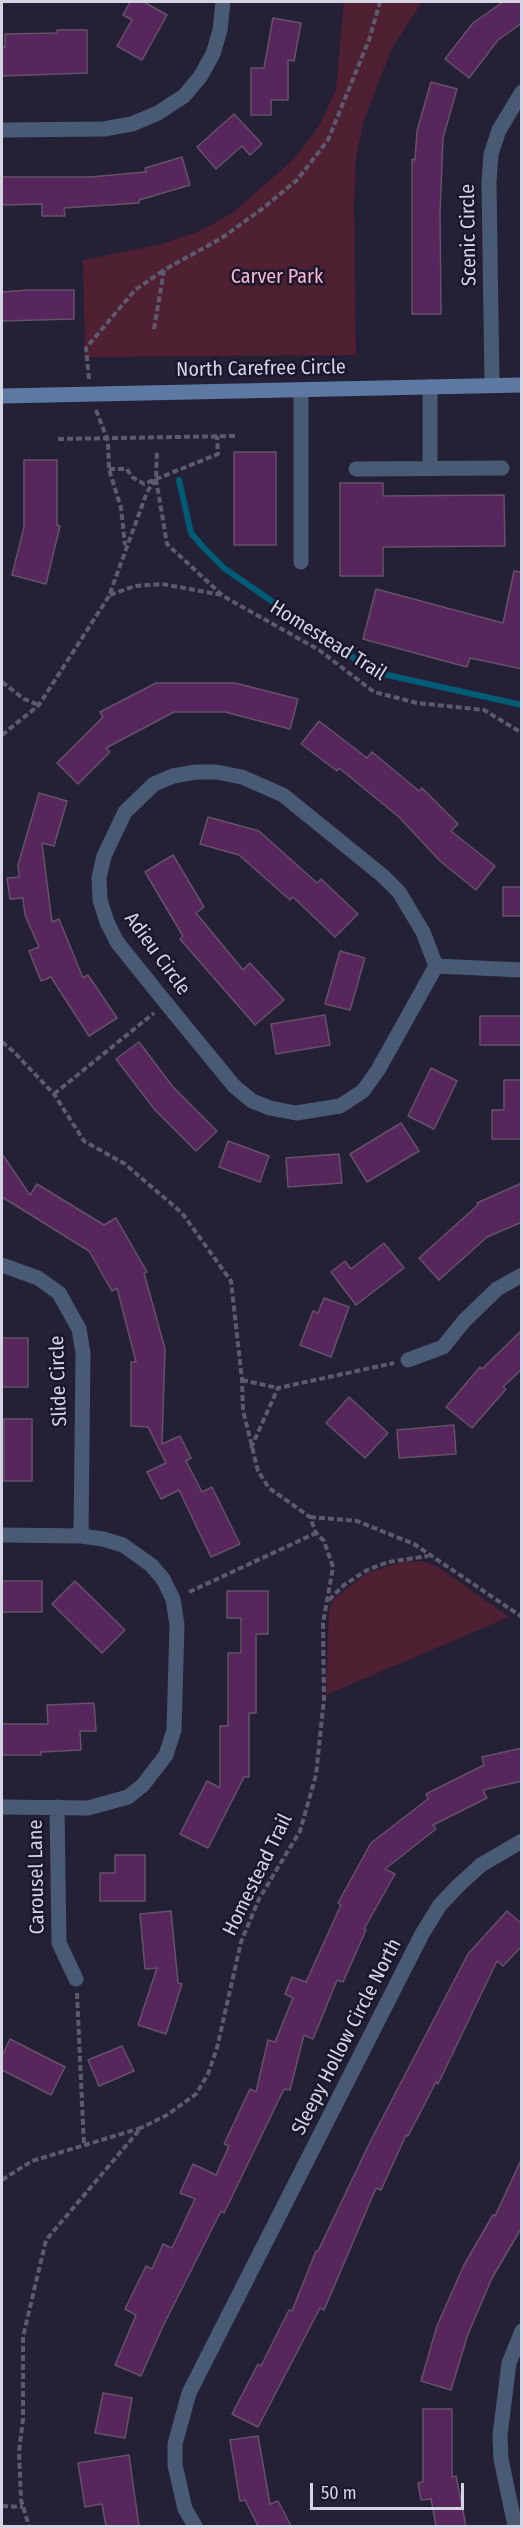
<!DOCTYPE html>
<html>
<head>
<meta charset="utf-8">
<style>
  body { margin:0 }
  #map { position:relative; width:523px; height:2528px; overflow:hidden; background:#242036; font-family:"Fira Sans Condensed",sans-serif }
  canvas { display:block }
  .frame { position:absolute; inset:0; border:3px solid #d5d4e3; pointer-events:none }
  .scale { position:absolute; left:310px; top:2483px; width:154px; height:27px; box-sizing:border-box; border:3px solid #d5d4e3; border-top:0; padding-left:8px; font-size:18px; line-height:21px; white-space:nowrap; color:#d5d4e3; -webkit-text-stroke:4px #1a172c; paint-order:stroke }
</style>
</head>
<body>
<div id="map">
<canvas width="523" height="2528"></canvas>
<div class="frame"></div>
<div class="scale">50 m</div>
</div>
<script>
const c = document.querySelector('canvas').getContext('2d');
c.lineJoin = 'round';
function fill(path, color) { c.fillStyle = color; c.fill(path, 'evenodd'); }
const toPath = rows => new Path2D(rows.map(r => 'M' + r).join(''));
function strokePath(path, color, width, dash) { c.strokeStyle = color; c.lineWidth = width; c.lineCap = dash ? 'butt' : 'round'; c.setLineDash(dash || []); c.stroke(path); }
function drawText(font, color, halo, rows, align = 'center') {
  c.font = font + ' "Fira Sans Condensed",sans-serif'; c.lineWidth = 5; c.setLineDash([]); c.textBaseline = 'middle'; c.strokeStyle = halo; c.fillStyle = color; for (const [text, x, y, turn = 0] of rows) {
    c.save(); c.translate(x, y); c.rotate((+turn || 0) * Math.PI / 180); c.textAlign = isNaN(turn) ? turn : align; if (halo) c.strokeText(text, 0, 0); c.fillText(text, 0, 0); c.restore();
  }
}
const green = toPath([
  [344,2,422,2,392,48,363,123,356,158,354,205,356,355,85,357,83,260,158,245,200,231,234,212,295,158,319,126,336,89],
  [422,1561,438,1567,509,1617,326,1695,329,1609,334,1599,367,1573,402,1562]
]);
const stream = toPath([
  [179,480,191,533,203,547,224,568,374,672,522,705]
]);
const building = toPath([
  [130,2,144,2,167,15,142,60,117,46,132,20,123,15,130,2],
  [503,2,522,2,522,23,498,40,469,78,445,59,473,23,503,2],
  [273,18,301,23,294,61,288,60,288,100,271,100,271,115,251,115,251,68,264,68,273,18],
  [57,30,87,30,87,73,2,76,2,47,5,47,5,34,57,33,57,30],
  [431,82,457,89,443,138,440,213,441,314,412,314,412,159,415,160,417,131,431,82],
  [234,114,262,144,250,155,242,146,216,169,197,147,234,114],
  [182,157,190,185,139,200,139,203,64,208,65,216,42,216,42,204,2,205,2,177,90,177,146,172,145,168,182,157],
  [28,290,74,290,74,319,2,321,2,292,28,290],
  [234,452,276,452,276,545,234,545,234,452],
  [24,460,57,460,57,525,60,526,46,584,12,575,24,527,24,460],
  [340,483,383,483,383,496,504,495,505,546,383,547,383,576,340,576,340,483],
  [514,571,522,572,522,669,470,658,467,667,363,639,376,589,503,623,514,571],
  [156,683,235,683,298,699,290,729,225,712,174,712,106,748,110,752,78,784,57,763,103,717,100,712,156,683],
  [319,721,367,758,372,752,419,791,422,788,458,824,451,831,495,866,476,890,440,861,399,817,339,768,337,771,301,744,319,721],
  [39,793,67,801,54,846,42,843,52,922,59,919,83,978,88,975,117,1018,89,1036,51,977,41,981,29,951,39,947,25,915,23,898,10,899,7,878,19,877,18,865,39,793],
  [208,817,259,831,317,883,321,879,358,914,335,937,293,897,290,900,239,855,200,844,208,817],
  [173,855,204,907,196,913,243,970,250,963,284,1000,255,1025,180,939,183,936,145,872,173,855],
  [503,887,522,887,522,916,503,916,503,887],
  [340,951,365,958,350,1010,325,1004,340,951],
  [325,1015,330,1045,276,1054,271,1024,325,1015],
  [480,1016,522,1016,522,1045,480,1045,480,1016],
  [139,1042,173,1087,217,1131,196,1151,155,1110,116,1059,139,1042],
  [431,1068,457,1081,434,1129,408,1116,431,1068],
  [504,1080,522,1080,522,1139,492,1139,492,1110,504,1110,504,1080],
  [401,1123,419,1151,367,1182,350,1154,401,1123],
  [228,1141,269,1156,260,1182,219,1167,228,1141],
  [2,1154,30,1195,37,1184,104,1225,116,1218,147,1272,144,1273,165,1349,162,1444,180,1436,191,1458,186,1461,202,1492,212,1487,240,1544,211,1557,179,1490,161,1499,147,1472,166,1463,148,1427,131,1426,131,1362,136,1362,117,1288,112,1291,89,1251,2,1197,2,1154],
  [339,1154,342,1183,288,1187,286,1158,339,1154],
  [522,1183,522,1222,487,1237,439,1280,419,1258,478,1205,477,1203,522,1183],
  [384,1243,404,1268,356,1305,331,1272,345,1261,351,1269,384,1243],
  [324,1298,349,1307,331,1357,300,1345,313,1311,318,1313,324,1298],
  [522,1330,522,1369,503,1387,506,1389,472,1428,446,1407,480,1367,482,1369,522,1330],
  [2,1338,28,1338,28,1387,2,1387,2,1338],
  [349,1397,388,1433,365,1458,326,1423,349,1397],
  [4,1419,32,1419,32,1481,4,1481,4,1419],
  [454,1425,456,1454,399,1458,397,1430,454,1425],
  [2,1581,42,1581,42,1612,2,1612,2,1581],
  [75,1581,125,1630,102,1653,52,1604,75,1581],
  [227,1591,268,1591,268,1634,256,1634,256,1713,249,1713,249,1777,244,1777,208,1848,180,1834,207,1781,220,1788,220,1726,228,1726,228,1653,241,1653,241,1618,227,1618,227,1591],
  [94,1703,96,1731,80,1731,81,1750,41,1752,41,1755,2,1755,2,1724,48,1724,47,1705,94,1703],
  [522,1748,522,1781,483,1790,487,1798,433,1825,436,1829,385,1869,395,1874,364,1929,366,1930,343,1982,337,1980,313,2039,304,2035,290,2090,284,2089,224,2213,221,2211,163,2326,141,2376,115,2365,136,2315,125,2309,146,2266,152,2269,163,2244,172,2248,195,2199,180,2193,193,2164,216,2175,229,2146,224,2144,250,2089,256,2092,268,2040,275,2042,293,1998,285,1994,292,1977,306,1982,341,1905,338,1903,371,1843,428,1799,426,1794,484,1765,482,1757,522,1748],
  [115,1855,145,1855,145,1901,100,1901,100,1873,115,1873,115,1855],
  [171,1911,178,1983,182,1984,166,2034,138,2025,157,1968,145,1969,140,1914,171,1911],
  [507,1911,522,1924,522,1946,503,1966,497,1961,438,2084,436,2082,408,2136,406,2135,381,2190,376,2188,324,2310,320,2308,258,2427,232,2414,258,2364,261,2366,289,2310,292,2311,316,2251,318,2251,371,2140,468,1954,507,1911],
  [10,2039,65,2067,51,2095,2,2070,2,2056,10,2039],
  [122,2046,134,2071,99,2086,88,2060,122,2046],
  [522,2158,522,2227,492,2278,468,2334,451,2390,421,2381,437,2326,464,2265,493,2215,495,2216,522,2158],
  [103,2393,132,2398,125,2438,95,2433,103,2393],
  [423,2409,452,2409,452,2477,456,2476,466,2526,436,2526,431,2499,421,2500,418,2483,423,2482,423,2409],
  [258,2436,270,2504,278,2501,291,2526,258,2526,245,2500,240,2501,230,2440,258,2436],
  [129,2455,139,2526,106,2526,102,2504,85,2507,78,2463,129,2455]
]);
const path = toPath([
  [154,329,164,270,220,239,262,209,297,180,328,140,369,40,380,2],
  [89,379,86,348,135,290,164,270],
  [96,410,108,441,109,469,121,508,125,545],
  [58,439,235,436],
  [109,469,127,469,132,477,144,484,218,454,217,436],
  [156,479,167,544,223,596,319,650,374,692,417,703,484,710,522,733],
  [110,595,135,586,162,584,222,595],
  [2,682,24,699,39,705],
  [2,735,39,705,109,596,147,492,156,479,157,450],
  [2,1042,13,1051,54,1094,84,1141,125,1164,182,1213,231,1281,242,1380,243,1410,258,1471,269,1488,310,1517,316,1533,324,1541,333,1567,323,1623,324,1699,316,1775,300,1831,259,1899,241,1942,217,2048,208,2074,196,2094,167,2115,141,2128],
  [54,1094,154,1013],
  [242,1380,278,1388],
  [251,1448,278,1388,394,1363],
  [310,1517,357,1521,414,1544,522,1617],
  [189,1592,316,1533],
  [329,1600,344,1585,367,1570,388,1562,428,1556],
  [77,1993,84,2146],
  [2,2180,32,2161,141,2128,46,2240,23,2337,23,2419,19,2452,21,2500,29,2526],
  [2,2506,23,2507]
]);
const street = toPath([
  [2,130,104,129,132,124,158,113,184,96,200,77,213,54,220,30,223,2],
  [492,385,489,182,491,154,499,130,522,92],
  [430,387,430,468],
  [301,390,301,562],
  [356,469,502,468],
  [196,772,216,772,242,777,283,795,383,876,399,892,423,932,436,966,378,1070,363,1091,340,1106,296,1113,270,1108,252,1101,234,1086,166,1003,117,942,107,922,100,900,99,878,104,856,125,812,154,784,173,776,196,772],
  [436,966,522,970],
  [2,1265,38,1278,59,1293,79,1329,83,1353,81,1536],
  [408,1360,443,1347,464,1321,497,1289,522,1275],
  [2,1535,81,1536,103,1539,123,1545,151,1565,163,1579,173,1599,177,1625,174,1730,166,1755,143,1785,128,1797,88,1808,2,1807],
  [57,1807,59,1943,76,1979],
  [195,2526,185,2509,175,2465,175,2444,189,2393,422,1934,440,1905,459,1885,481,1865,522,1841],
  [515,2526,501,2459,500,2435,509,2363,522,2331]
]);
const secondary = toPath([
  [2,396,522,385]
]);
const streetNames = [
  ["Scenic Circle",469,235,-91],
  ["North Carefree Circle",261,369,-1],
  ["Homestead Trail",328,641,32],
  ["Adieu Circle",157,954,54],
  ["Slide Circle",59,1381,-92],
  ["Homestead Trail",258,1875,-64],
  ["Carousel Lane",37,1877,-91],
  ["Sleepy Hollow Circle North",347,2037,-63]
];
const parkNames = [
  ["Carver Park",277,277]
];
fill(green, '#4f1f32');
strokePath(stream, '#005c76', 6);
fill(building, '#57265c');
strokePath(building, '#665267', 1.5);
strokePath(path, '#5d5a6e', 4, [6, 3]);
strokePath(street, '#495b74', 15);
strokePath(secondary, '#5d79a2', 15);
drawText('20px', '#d5d4e3', '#1a172c', streetNames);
drawText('20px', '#fcb9d0', '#1a172c', parkNames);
</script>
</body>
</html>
